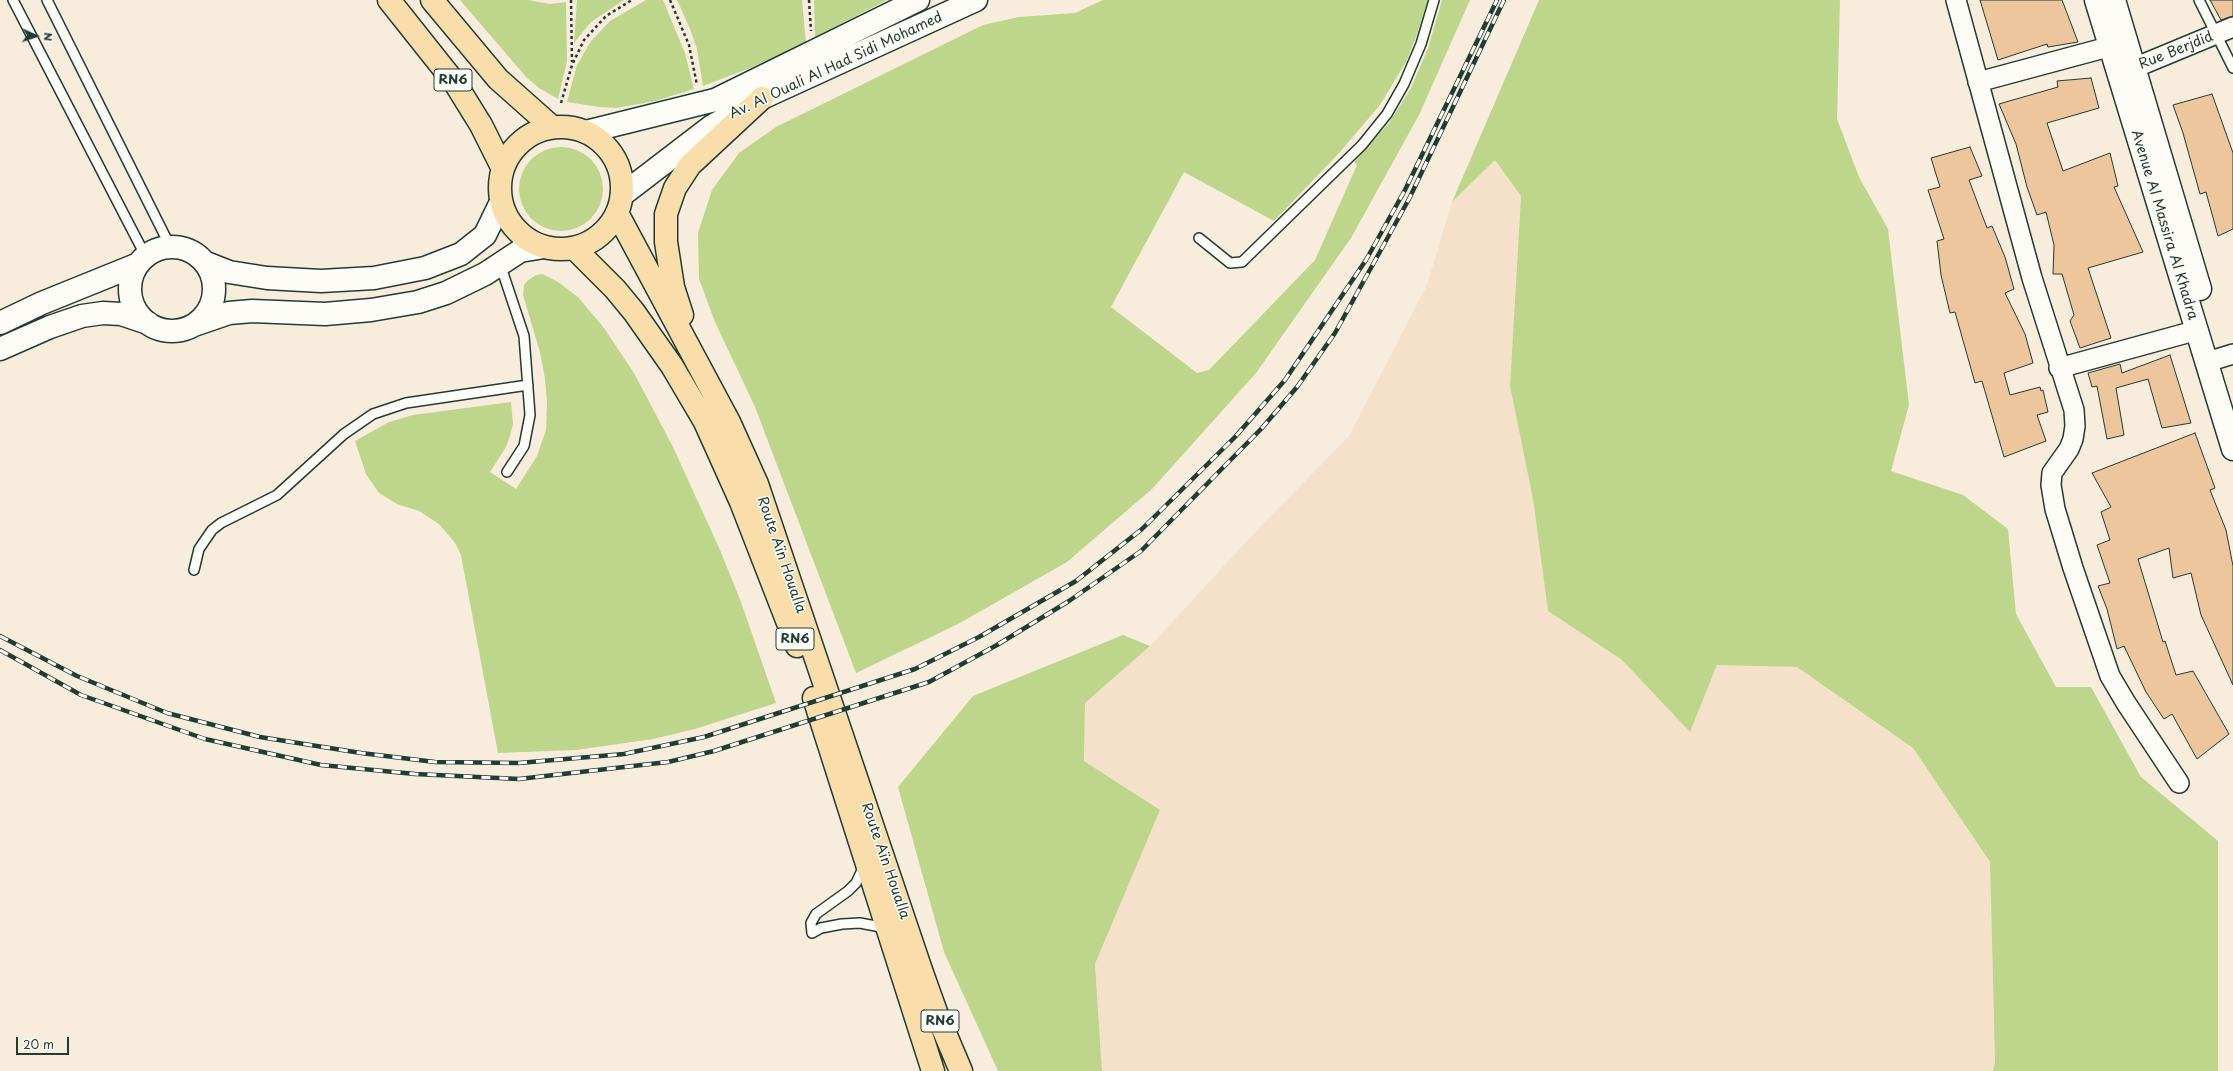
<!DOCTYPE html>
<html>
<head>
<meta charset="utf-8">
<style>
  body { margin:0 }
  #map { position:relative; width:2233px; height:1071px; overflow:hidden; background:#f8ecdc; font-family:"Playpen Sans",sans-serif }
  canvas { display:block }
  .north { position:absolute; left:16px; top:16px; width:40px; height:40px; -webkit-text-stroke:3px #fdfcf7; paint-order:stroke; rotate:93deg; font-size:11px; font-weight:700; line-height:16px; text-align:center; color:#1f3d34 }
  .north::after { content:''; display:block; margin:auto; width:14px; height:18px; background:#1f3d34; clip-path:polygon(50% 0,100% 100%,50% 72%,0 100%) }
  .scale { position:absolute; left:16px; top:1037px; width:53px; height:18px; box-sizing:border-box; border:2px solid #1f3d34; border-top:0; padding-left:5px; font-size:12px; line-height:14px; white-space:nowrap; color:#1f3d34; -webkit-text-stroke:3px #fdfcf7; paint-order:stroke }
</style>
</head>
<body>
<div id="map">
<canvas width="2233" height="1071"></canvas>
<div class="north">N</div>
<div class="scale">20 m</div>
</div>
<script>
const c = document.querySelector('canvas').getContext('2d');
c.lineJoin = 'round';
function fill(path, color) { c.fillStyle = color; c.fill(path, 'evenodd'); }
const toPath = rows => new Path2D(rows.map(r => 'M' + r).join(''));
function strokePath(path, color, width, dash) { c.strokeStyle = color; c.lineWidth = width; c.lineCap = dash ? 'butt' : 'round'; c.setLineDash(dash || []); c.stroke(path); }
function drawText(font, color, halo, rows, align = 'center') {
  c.font = font + ' "Playpen Sans",sans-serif'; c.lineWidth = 3; c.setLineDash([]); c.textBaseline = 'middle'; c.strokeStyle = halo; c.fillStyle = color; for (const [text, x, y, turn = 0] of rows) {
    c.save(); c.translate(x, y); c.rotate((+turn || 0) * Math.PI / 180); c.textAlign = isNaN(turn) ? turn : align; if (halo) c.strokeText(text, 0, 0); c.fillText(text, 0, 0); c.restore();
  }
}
const built = toPath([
  [1495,159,1521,196,1510,386,1533,499,1548,611,1622,660,1690,732,1717,665,1797,667,1913,748,1990,862,1995,1062,1993,1071,1102,1071,1095,964,1160,810,1084,761,1085,703,1150,646,1259,528,1349,436,1427,285,1452,202]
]);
const green = toPath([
  [460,0,528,0,550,4,566,2,567,61,558,99,539,88,527,78],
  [577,0,624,0,591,22,574,43],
  [646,0,663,0,685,53,694,89,655,101,617,108,599,107,567,102,577,65,591,41,610,21],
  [677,0,802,0,806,43,750,68,703,86,697,49,690,29],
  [814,0,887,0,815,37],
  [1103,0,1428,0,1415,40,1406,62,1380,105,1340,152,1274,221,1184,172,1111,307,1197,373,1209,370,1315,260,1357,165,1354,162,1389,123,1411,88,1428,48,1442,0,1470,0,1419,115,1351,238,1256,373,1152,489,1067,562,958,624,856,673,755,407,715,322,699,279,698,233,712,190,739,153,776,127,983,25,1019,17,1075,13],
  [1539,0,1840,0,1837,119,1859,177,1888,229,1909,405,1891,471,1963,495,2008,529,2016,614,2056,687,2091,687,2141,777,2218,841,2218,1071,1993,1071,1995,1062,1990,862,1913,748,1797,667,1717,665,1690,732,1622,660,1548,611,1533,499,1510,386,1521,196,1495,160,1452,202],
  '519 189a42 42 0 1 1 84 0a42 42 0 1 1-84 0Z',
  [542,274,558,282,578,297,604,328,634,373,673,447,720,550,741,602,776,703,695,729,653,739,576,750,498,753,461,555,455,543,439,524,419,511,397,504,379,493,366,474,355,441,389,422,413,415,511,402,513,424,510,436,506,447,490,472,516,489,537,456,546,430,547,402,545,379,540,352,523,295,524,285,527,281,536,275],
  [1123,635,1150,646,1085,703,1084,761,1160,810,1095,964,1102,1071,998,1071,944,952,898,787,973,696]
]);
const building = toPath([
  [1980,0,2062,0,2078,42,2048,47,2047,44,1998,60,1980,0],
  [2210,0,2233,0,2233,16,2221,20,2210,0],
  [2091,78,2099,108,2047,123,2063,171,2110,153,2118,186,2114,187,2143,252,2088,268,2111,338,2080,348,2070,321,2074,315,2062,274,2053,274,2054,245,2046,212,2037,215,2027,187,2016,144,1999,104,2058,87,2057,81,2091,78],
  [2212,94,2233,153,2233,229,2218,236,2206,192,2200,194,2183,133,2173,105,2212,94],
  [1970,147,1982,176,1969,180,1987,228,1992,226,2005,257,2014,289,2005,293,2025,334,2033,363,2004,373,2010,395,2040,387,2041,391,2043,390,2048,412,2037,415,2046,441,2004,457,1982,381,1975,383,1955,312,1950,313,1941,275,1937,241,1944,239,1928,190,1940,187,1931,158,1970,147],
  [2170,355,2191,423,2162,428,2148,379,2116,388,2124,435,2107,439,2097,386,2092,387,2088,373,2120,364,2122,373,2170,355],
  [2195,433,2215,488,2210,490,2226,530,2233,566,2233,685,2201,615,2191,573,2173,578,2169,548,2138,559,2163,642,2165,641,2176,675,2193,671,2229,734,2197,759,2172,714,2164,719,2146,692,2124,646,2117,649,2107,609,2098,586,2110,583,2097,545,2110,540,2101,512,2111,507,2092,473,2195,433]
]);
const path = toPath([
  [571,0,572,62],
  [670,0,689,45,697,85],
  [809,0,811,31],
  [561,103,572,65,584,40,606,16,632,0]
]);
const lane = toPath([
  [13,0,145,255],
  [47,0,170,246],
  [2199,0,2233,68],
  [1199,238,1230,263,1242,262,1362,145,1387,114,1404,84,1421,44,1434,0],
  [500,264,524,336,530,415,524,446,507,472],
  [194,570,199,549,212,530,221,523,277,495,344,434,373,414,406,403,528,385],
  [864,866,856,883,848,891,816,914,811,923,812,933,821,928,842,924,860,923,886,928]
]);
const street = toPath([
  [1956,0,2032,278,2074,410,2075,426,2073,439,2069,449,2052,473,2051,485,2055,509,2073,568,2110,676,2126,703,2179,783],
  [2121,72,2134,68,2233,27],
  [1978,82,2123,43],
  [2207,362,2233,354],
  [2059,368,2198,330]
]);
const secondary = toPath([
  [2096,0,2233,449],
  [2114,0,2200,289],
  [586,132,715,100,918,0],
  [622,195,712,126,762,98,976,0],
  '130 289a42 42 0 1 1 84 0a42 42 0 1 1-84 0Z',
  [206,263,229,272,267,278,321,281,374,278,425,268,461,254,485,235,501,202],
  [0,323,42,303,136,265],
  [194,325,229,313,252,311,325,314,371,310,418,302,446,293,485,274,520,251,544,247],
  [0,349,50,327,82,316,103,313,121,314,148,323]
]);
const highway = toPath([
  [389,0,455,83,481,125,503,169],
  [432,0,498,79,552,127],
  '500 188a61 61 0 1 1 122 0a61 61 0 1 1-122 0Z',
  [617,213,729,422,757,484,921,970,936,1012,961,1071],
  [574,248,615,289,634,312,672,366,705,422,741,502,797,646],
  [682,315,673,287,666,242,666,214,675,188,690,165,762,98],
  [814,698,933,1071]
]);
const rail = toPath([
  [0,636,77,676,167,713,260,737,361,753,435,762,519,763,624,754,704,737,915,669,979,637,1076,581,1142,529,1235,437,1285,380,1366,260,1405,190,1497,0],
  [0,650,81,695,205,739,321,765,415,774,519,779,668,762,714,751,929,682,997,645,1069,601,1141,551,1262,428,1297,387,1335,333,1409,199,1504,0]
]);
const shields = [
  [453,80,38],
  [795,639,38],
  [940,1021,38]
];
const shieldNames = [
  ["RN6",453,80],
  ["RN6",795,639],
  ["RN6",940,1021]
];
const streetNames = [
  ["Rue Berjdid",2176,51,-22],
  ["Av. Al Ouali Al Had Sidi Mohamed",836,66,-25],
  ["Avenue Al Massira Al Khadra",2164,225,73],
  ["Route Aïn Houalla",781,555,71],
  ["Route Aïn Houalla",885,861,71]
];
fill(built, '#f5e1c9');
fill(green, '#bed68c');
fill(building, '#edc69d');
strokePath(building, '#1f3d34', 1);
strokePath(lane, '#1f3d34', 12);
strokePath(street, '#1f3d34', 22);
strokePath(secondary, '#1f3d34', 25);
strokePath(highway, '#1f3d34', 25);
strokePath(path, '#1f3d34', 2.5, [3, 3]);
strokePath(lane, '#fdfcf7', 9);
strokePath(street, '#fdfcf7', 19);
strokePath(secondary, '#fdfcf7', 22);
strokePath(highway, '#f9deab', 22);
strokePath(rail, '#1f3d34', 4.5);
strokePath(rail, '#fdfcf7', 3, [9]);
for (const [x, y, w] of shields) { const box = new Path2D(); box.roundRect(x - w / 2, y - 11, w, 22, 3); c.fillStyle = '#fdfcf7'; c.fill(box); strokePath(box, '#1f3d34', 1); }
drawText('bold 13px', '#1f3d34', null, shieldNames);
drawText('14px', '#1f3d34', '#fdfcf7', streetNames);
</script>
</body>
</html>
